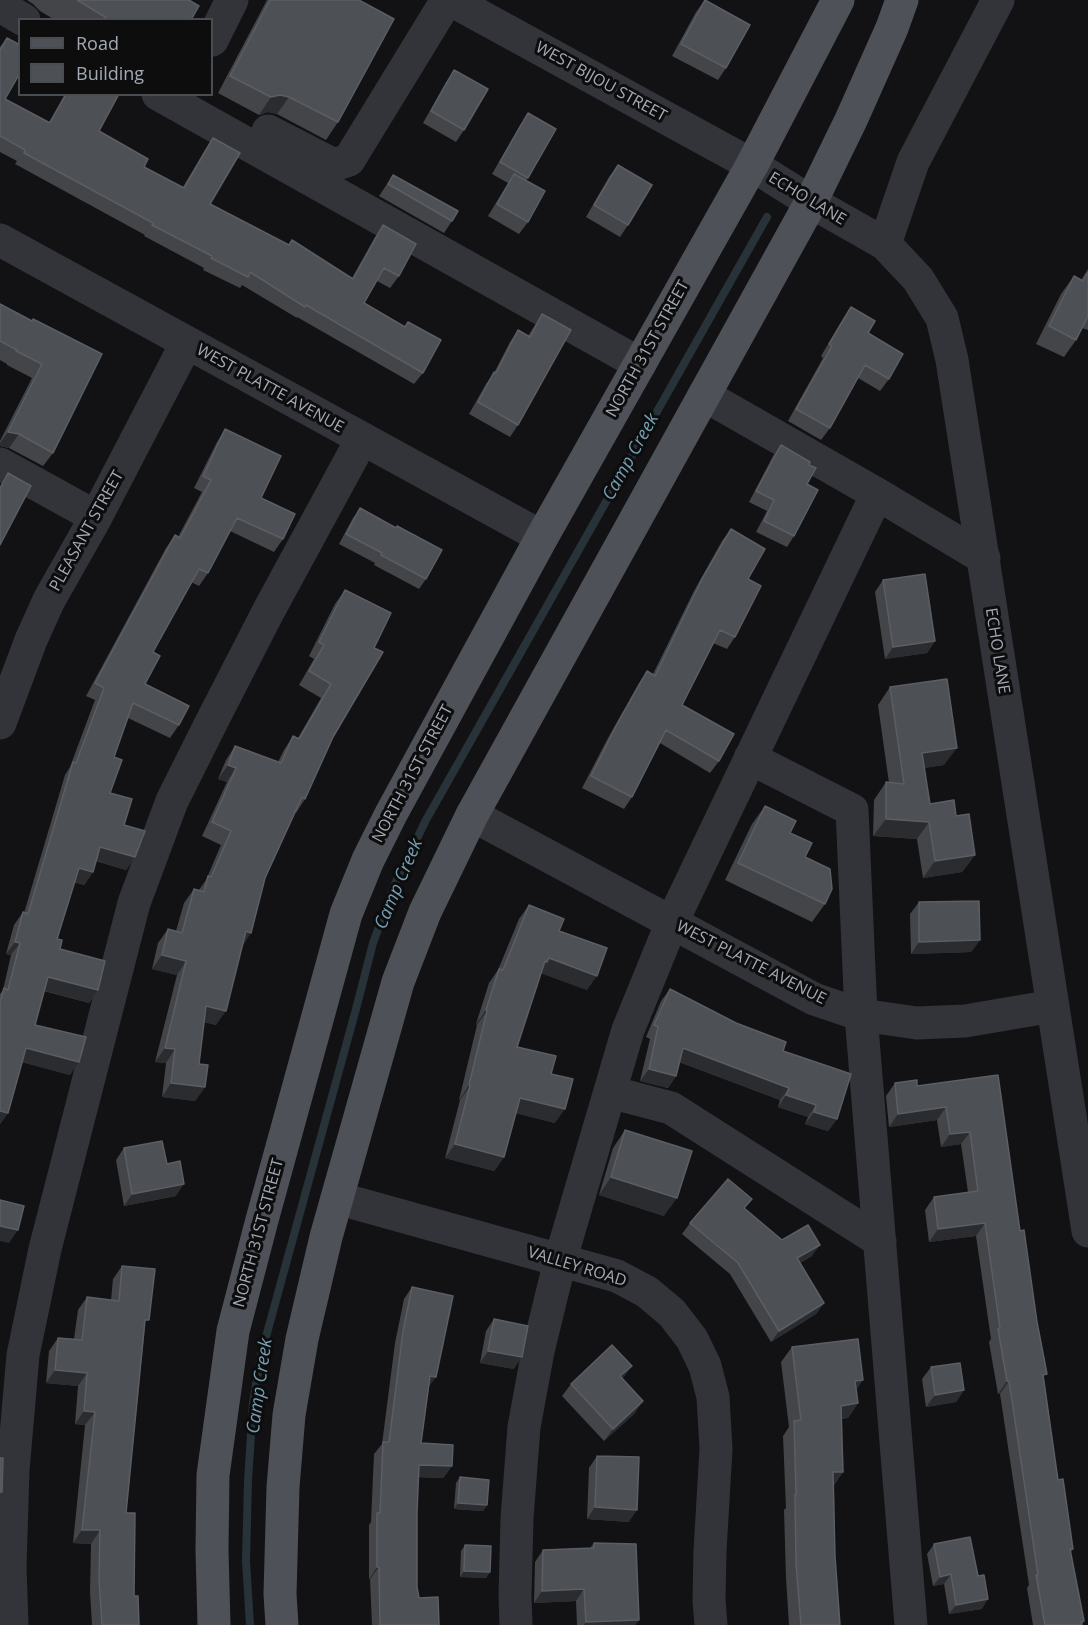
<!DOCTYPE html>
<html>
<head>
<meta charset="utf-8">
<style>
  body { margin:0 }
  #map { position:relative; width:1088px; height:1625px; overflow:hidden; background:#121214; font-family:"Open Sans",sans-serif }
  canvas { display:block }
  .legend { position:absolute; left:18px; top:18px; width:195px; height:78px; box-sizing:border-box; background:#0d0d0e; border:2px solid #494c51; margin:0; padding:8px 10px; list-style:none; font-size:18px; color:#a2aab5 }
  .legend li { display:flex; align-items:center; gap:12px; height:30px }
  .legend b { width:30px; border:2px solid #494c51 }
</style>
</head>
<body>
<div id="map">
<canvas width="1088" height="1625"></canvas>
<ul class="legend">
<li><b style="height:8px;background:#4e5158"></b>Road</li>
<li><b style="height:16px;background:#4d5055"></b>Building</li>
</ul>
</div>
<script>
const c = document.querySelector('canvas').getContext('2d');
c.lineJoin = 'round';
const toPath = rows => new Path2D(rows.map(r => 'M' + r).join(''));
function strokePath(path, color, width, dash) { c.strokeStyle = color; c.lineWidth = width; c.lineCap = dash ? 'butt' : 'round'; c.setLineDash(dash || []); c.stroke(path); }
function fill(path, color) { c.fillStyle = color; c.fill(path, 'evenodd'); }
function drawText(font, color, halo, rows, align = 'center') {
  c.font = font + ' "Open Sans",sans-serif'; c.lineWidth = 6; c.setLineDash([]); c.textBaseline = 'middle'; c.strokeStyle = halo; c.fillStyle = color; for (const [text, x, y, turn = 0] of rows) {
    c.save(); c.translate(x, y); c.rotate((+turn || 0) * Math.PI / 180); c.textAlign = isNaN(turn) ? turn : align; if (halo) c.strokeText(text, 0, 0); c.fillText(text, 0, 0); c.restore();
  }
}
const stream = toPath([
  [250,1625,246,1561,248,1481,253,1403,261,1355,356,1009,373,943,394,886,426,820,767,217]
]);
const minor = toPath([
  [451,0,752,165,811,202,885,244,918,279,942,318,952,360,1088,1231],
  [0,6,24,20],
  [212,40,232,0],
  [158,94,640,364],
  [268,131,334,165,349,160,447,0],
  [0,240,542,537],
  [885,244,913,162,998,0],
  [704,395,877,494,984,558],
  [0,464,96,517],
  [0,723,31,640,49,600,96,517,186,344],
  [750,758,852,810,861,1015,911,1625],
  [472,815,814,999,861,1015,917,1023,965,1021,1053,1006],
  [610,1092,671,1108,880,1241],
  [337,1198,617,1276,647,1292,672,1313,692,1339,705,1366,713,1397,716,1449,710,1551,709,1600,711,1625],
  [12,1625,10,1567,13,1470,23,1355,45,1249,134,903,172,801,211,723,269,610,362,439],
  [516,1625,515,1596,517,1518,524,1427,538,1351,560,1261,628,1030,672,922,877,494]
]);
const major = toPath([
  [214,1625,212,1550,213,1475,233,1331,262,1220,346,914,368,860,391,814,542,537,752,165,838,0],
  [282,1625,280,1594,283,1487,289,1415,302,1339,326,1237,398,982,425,912,472,815,811,202,851,120,892,28,902,0]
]);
const wall = toPath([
  [27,0,189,0,191,20,55,20,40,11,33,4],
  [267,0,359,0,338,122,326,140,277,114,268,112,259,115,218,93],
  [705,0,726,68,718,80,672,56,696,12],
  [7,38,5,99,49,122,65,94,119,94,99,131,144,167,183,187,205,150,213,138,210,204,352,278,375,237,383,225,399,276,390,288,377,281,364,303,404,327,408,322,423,373,414,384,297,317,297,318,242,285,240,288,203,270,204,268,144,236,145,235,15,164,17,161,0,152,0,47],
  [454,70,464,130,456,142,423,123,446,82],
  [528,113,556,129,526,181,528,222,519,234,488,216,508,183,492,174,520,125],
  [618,165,628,225,620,237,586,217,609,177],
  [393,175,452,221,444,233,379,196],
  [1088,269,1088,330,1082,328,1076,340,1064,357,1036,344,1061,294,1074,276,1081,280],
  [0,304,31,321,102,354,53,453,43,466,9,448,0,446,0,441,32,378,7,365,7,364,0,360],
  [851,307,868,333,889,379,880,391,858,378,830,428,821,440,788,421,823,358,821,356,843,319],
  [542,314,518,425,510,437,469,414,486,384,494,373,510,342,518,330,528,336],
  [225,429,283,539,274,552,230,531,208,573,199,586,191,582,153,652,145,684,179,725,170,738,128,718,114,757,110,793,124,825,135,857,126,870,96,861,93,872,84,885,74,882,57,939,60,949,98,990,89,1003,44,991,35,1025,70,1075,22,1062,8,1113,0,1124,0,994,3,990,11,955,6,954,14,925,23,912,24,913,65,775,70,767,95,700,86,696,166,548,175,535,178,537,202,492,194,488,217,442],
  [781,445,809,465,794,536,787,547,756,532,767,511,749,502,773,456],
  [360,508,426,579,419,589,374,565,375,563,339,544,353,518],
  [731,529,748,579,735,637,727,649,713,643,682,705,719,761,710,773,660,743,632,797,624,809,582,788,608,738,639,683,647,671,653,674,694,591,722,541],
  [883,580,935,641,927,653,885,659,875,592],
  [345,590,374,648,305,799,296,813,295,812,265,878,216,1025,204,1022,199,1064,205,1087,195,1101,162,1097,166,1063,155,1062,177,975,152,969,158,943,168,929,176,931,184,903,194,889,199,890,206,880,221,845,202,836,227,782,218,779,226,760,235,746,278,762,284,750,293,736,298,738,321,698,299,685,314,659,309,656,335,604],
  [890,687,944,765,924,768,930,804,956,816,975,855,962,872,923,878,917,839,873,836,874,800,886,782,889,783,878,705],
  [765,806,790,833,805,857,825,904,812,922,725,880,752,824],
  [919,902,980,940,971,952,911,954,910,914],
  [529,905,559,931,587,990,541,973,517,1047,551,1074,555,1123,516,1113,504,1157,494,1171,445,1158,460,1100,459,1100,477,1025,476,1024,489,983,498,970,519,919],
  [670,989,783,1051,837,1119,828,1131,805,1124,808,1117,778,1107,780,1100,679,1062,676,1076,668,1088,640,1081,650,1039,646,1037,661,1001],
  [998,1075,1020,1231,1044,1378,1058,1480,1073,1549,1070,1553,1084,1621,1082,1625,1033,1625,1027,1588,1029,1585,1000,1394,998,1394,989,1342,991,1339,976,1236,929,1242,925,1210,934,1197,968,1192,961,1144,941,1147,937,1120,889,1127,886,1096,895,1083,917,1086],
  [625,1130,664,1216,599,1195,613,1148],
  [124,1148,167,1164,176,1196,124,1206,116,1160],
  [745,1209,782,1240,812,1256,800,1263,824,1303,816,1314,771,1342,730,1274,682,1234,690,1223],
  [122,1266,145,1326,126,1513,134,1596,139,1625,92,1625,90,1592,91,1544,73,1543,85,1425,75,1424,78,1386,46,1383,49,1351,58,1338,74,1339,78,1310,87,1297,111,1300,113,1279],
  [412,1287,429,1387,421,1443,452,1466,443,1478,418,1477,417,1513,417,1587,419,1598,439,1625,372,1625,370,1579,369,1579,369,1525,371,1522,374,1454,382,1444,395,1343,404,1299],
  [494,1319,514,1369,480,1363,486,1331],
  [792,1347,856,1389,858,1403,848,1418,841,1419,843,1472,834,1485,835,1556,840,1625,789,1625,786,1578,784,1510,786,1508,783,1436,789,1427,781,1362],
  [931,1367,964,1390,956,1402,926,1407,922,1379],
  [622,1378,635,1413,604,1441,562,1396,571,1384],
  [597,1456,629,1522,587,1519,589,1468],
  [460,1477,487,1505,483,1511,454,1509,456,1483],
  [594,1543,639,1620,635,1625,577,1625,576,1601,534,1603,535,1562,543,1550,590,1548],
  [934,1544,982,1609,949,1614,944,1584,933,1586,927,1554],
  [465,1545,490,1572,486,1578,460,1577,461,1551]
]);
const shadedWall = toPath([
  [280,95,289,97,277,114,268,112,259,115,271,97],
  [8,432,19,434,9,448,0,446,0,443],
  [935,641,927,653,885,659,893,647],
  [957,748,944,765,909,770,922,753],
  [228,765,236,768,227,782,218,779],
  [886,819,929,822,917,839,873,836],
  [100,847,135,857,126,870,92,859],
  [975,855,962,872,923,878,935,861],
  [79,868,93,872,84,885,70,880],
  [246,931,251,933,242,947],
  [980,940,971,952,911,954,919,942],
  [15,942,20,943,11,955,6,954],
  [162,955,186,961,177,975,152,969],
  [549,958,597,976,587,990,540,973,545,961],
  [48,977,98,990,89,1003,39,989],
  [206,1006,226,1011,216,1025,196,1020],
  [486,1010,487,1011,477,1025,476,1024],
  [26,1048,79,1062,70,1075,17,1061],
  [165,1048,175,1049,166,1063,155,1062],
  [683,1048,789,1088,780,1100,674,1060],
  [649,1069,676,1076,668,1088,640,1081],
  [171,1083,205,1087,195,1101,162,1097],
  [469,1085,470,1086,460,1100,459,1100],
  [786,1095,816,1105,808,1117,778,1107],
  [520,1098,565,1109,555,1123,510,1112],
  [946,1107,937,1120,889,1127,898,1114],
  [0,1111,8,1113,0,1124],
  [814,1112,837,1119,828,1131,805,1124],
  [970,1132,961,1144,941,1147,950,1134],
  [455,1144,504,1157,494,1171,445,1158],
  [611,1177,677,1198,664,1216,599,1195],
  [184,1184,176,1196,124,1206,132,1194],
  [985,1223,976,1236,929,1242,938,1229],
  [0,1226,18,1230,9,1243,0,1241],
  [820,1245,812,1256,789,1269,797,1258],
  [824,1303,816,1314,771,1342,779,1331],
  [488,1351,522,1357,514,1369,480,1363],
  [632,1366,623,1378,612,1388,620,1376],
  [55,1370,87,1373,78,1386,46,1383],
  [430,1376,436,1377,427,1389],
  [863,1380,853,1395,855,1381],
  [1007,1381,1009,1381,1000,1394,998,1394],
  [964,1390,956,1402,926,1407,935,1395],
  [643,1401,635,1413,604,1441,613,1429],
  [858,1403,848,1418,830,1421,841,1406],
  [84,1411,95,1412,85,1425,75,1424],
  [419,1465,452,1466,443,1478,411,1477],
  [833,1472,843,1472,832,1487],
  [458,1503,487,1505,483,1511,454,1509],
  [595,1507,637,1510,629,1522,587,1519],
  [82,1530,100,1530,91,1544,73,1543],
  [377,1567,379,1567,370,1579,369,1579],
  [464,1571,490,1572,486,1578,460,1577],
  [951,1574,944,1584,933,1586,940,1577],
  [584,1589,576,1601,534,1603,542,1591],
  [988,1599,982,1609,949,1614,956,1605],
  [639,1620,635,1625,584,1625,586,1622]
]);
const building = toPath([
  [77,0,189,0,199,6,191,20,110,20,77,0],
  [270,0,359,0,394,19,338,122,289,97,280,95,271,97,230,76,270,0],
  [705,0,750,25,726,68,681,44,705,0],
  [7,38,20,45,20,73,5,99,50,123,66,94,119,94,99,131,148,159,144,167,184,188,213,138,240,153,210,204,289,245,292,240,353,279,383,225,416,244,399,276,384,268,364,303,405,327,408,322,441,340,423,373,306,305,305,307,250,272,248,277,211,258,212,256,152,225,153,223,24,153,25,150,0,136,0,50,7,38],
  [454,70,488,89,464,130,431,111,454,70],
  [528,113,556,129,528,178,500,162,528,113],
  [618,165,652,185,628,225,594,205,618,165],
  [514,174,545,191,528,222,497,204,514,174],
  [393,175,458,211,452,221,388,184,393,175],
  [1088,272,1088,316,1076,340,1049,326,1074,276,1083,281,1088,272],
  [0,304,32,321,33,319,102,354,53,453,19,434,8,432,42,364,16,351,17,350,0,341,0,304],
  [851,307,875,321,868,333,903,354,889,379,865,365,830,428,796,409,832,346,829,344,851,307],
  [542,314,571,330,518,425,478,402,494,372,496,373,518,330,530,337,542,314],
  [225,429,281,456,261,498,295,514,283,539,237,518,208,573,199,569,153,652,160,656,145,684,189,706,179,725,133,703,114,757,122,760,110,793,132,799,124,825,145,831,135,857,100,847,93,872,79,868,57,939,62,940,60,949,105,961,98,990,48,977,35,1025,86,1037,79,1062,26,1048,8,1113,0,1111,0,1002,4,988,8,990,20,943,15,942,23,912,28,914,73,762,76,763,104,688,95,683,175,535,180,538,211,480,203,476,225,429],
  [781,445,810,462,809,465,816,468,807,484,818,490,794,536,764,521,774,500,756,491,781,445],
  [8,473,31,486,0,545,0,488,8,473],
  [360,508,396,528,397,526,442,550,426,579,381,555,382,553,346,534,360,508],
  [731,529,765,549,748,579,761,586,735,637,720,630,682,705,734,734,719,761,666,730,632,797,591,776,616,726,647,671,655,676,702,579,731,529],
  [925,574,935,641,893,647,883,580,925,574],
  [345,590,391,613,374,648,383,652,333,737,305,799,302,797,265,878,251,933,246,931,226,1011,206,1006,199,1064,208,1065,205,1087,171,1083,175,1049,165,1048,186,961,162,955,168,929,182,933,194,889,204,892,208,876,211,877,231,831,212,822,236,768,228,765,235,746,281,763,293,736,299,739,331,684,309,671,324,645,319,642,345,590],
  [947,679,957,748,922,753,930,804,954,800,956,816,969,814,975,855,935,861,929,822,886,819,886,782,904,784,890,687,947,679],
  [765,806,796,821,790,833,812,843,805,857,830,869,832,889,825,904,738,863,765,806],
  [979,901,980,940,919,942,919,902,979,901],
  [529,905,564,919,559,931,607,948,597,976,549,958,547,962,545,961,517,1047,556,1056,551,1074,573,1079,565,1109,520,1098,504,1157,455,1144,470,1086,469,1085,487,1011,486,1010,499,969,503,970,529,905],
  [670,989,736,1023,786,1042,783,1051,851,1074,837,1119,814,1112,816,1105,786,1095,789,1088,683,1048,676,1076,649,1069,658,1027,654,1025,670,989],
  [998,1075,1020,1231,1024,1230,1037,1322,1047,1374,1043,1375,1058,1480,1063,1479,1073,1549,1070,1549,1084,1621,1081,1622,1082,1625,1045,1625,1036,1575,1038,1575,1009,1381,1007,1381,998,1329,1000,1328,985,1223,938,1229,934,1197,978,1191,970,1132,950,1134,946,1107,898,1114,895,1083,917,1080,917,1086,998,1075],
  [625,1130,692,1151,677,1198,611,1177,625,1130],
  [162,1141,167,1164,180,1161,184,1184,132,1194,124,1148,162,1141],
  [728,1179,752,1199,744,1208,782,1240,808,1225,820,1245,797,1258,824,1303,779,1331,738,1263,690,1223,728,1179],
  [0,1200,24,1206,18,1230,0,1226,0,1200],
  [122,1266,155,1269,149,1320,145,1320,126,1513,135,1513,134,1596,138,1596,139,1625,102,1625,99,1579,100,1530,82,1530,95,1412,84,1411,87,1373,55,1370,58,1338,82,1340,87,1297,119,1301,122,1266],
  [412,1287,453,1296,436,1377,430,1376,421,1443,453,1445,452,1466,419,1465,417,1513,417,1587,419,1598,438,1597,439,1625,380,1625,379,1567,377,1567,377,1513,380,1513,383,1442,389,1442,403,1331,412,1287],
  [494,1319,528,1326,522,1357,488,1351,494,1319],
  [858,1339,863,1380,855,1381,858,1403,841,1406,843,1472,833,1472,835,1556,840,1625,801,1625,796,1563,795,1495,796,1495,794,1421,801,1420,792,1347,858,1339],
  [612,1345,632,1366,620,1376,643,1401,613,1429,571,1384,612,1345],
  [960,1363,964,1390,935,1395,931,1367,960,1363],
  [597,1456,639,1457,637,1510,595,1507,597,1456],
  [0,1458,3,1458,2,1492,0,1492,0,1458],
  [460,1477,489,1480,487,1505,458,1503,460,1477],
  [970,1537,978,1576,984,1575,988,1599,956,1605,951,1574,940,1577,934,1544,970,1537],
  [594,1543,636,1544,639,1620,586,1622,584,1589,542,1591,543,1550,594,1548,594,1543],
  [465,1545,491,1546,490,1572,464,1571,465,1545]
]);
const streetNames = [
  ["WEST BIJOU STREET",601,82,29],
  ["ECHO LANE",807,199,31],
  ["NORTH 31ST STREET",648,349,-61],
  ["WEST PLATTE AVENUE",270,389,29],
  ["PLEASANT STREET",87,531,-61],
  ["ECHO LANE",997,651,81],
  ["NORTH 31ST STREET",413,774,-62],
  ["WEST PLATTE AVENUE",751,963,27],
  ["NORTH 31ST STREET",259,1233,-75],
  ["VALLEY ROAD",577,1267,17]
];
const waterNames = [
  ["Camp Creek",631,457,-61],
  ["Camp Creek",399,884,-67],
  ["Camp Creek",260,1386,-82]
];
strokePath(stream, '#273338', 8);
strokePath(minor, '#323439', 33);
strokePath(major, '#4e5158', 33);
fill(wall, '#434549');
fill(shadedWall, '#2b2c2f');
fill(building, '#4d5055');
strokePath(building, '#5b5e64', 1.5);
drawText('16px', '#a2aab5', '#0d0d0e', streetNames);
drawText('italic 18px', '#759fb4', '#0d0d0e', waterNames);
</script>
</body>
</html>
